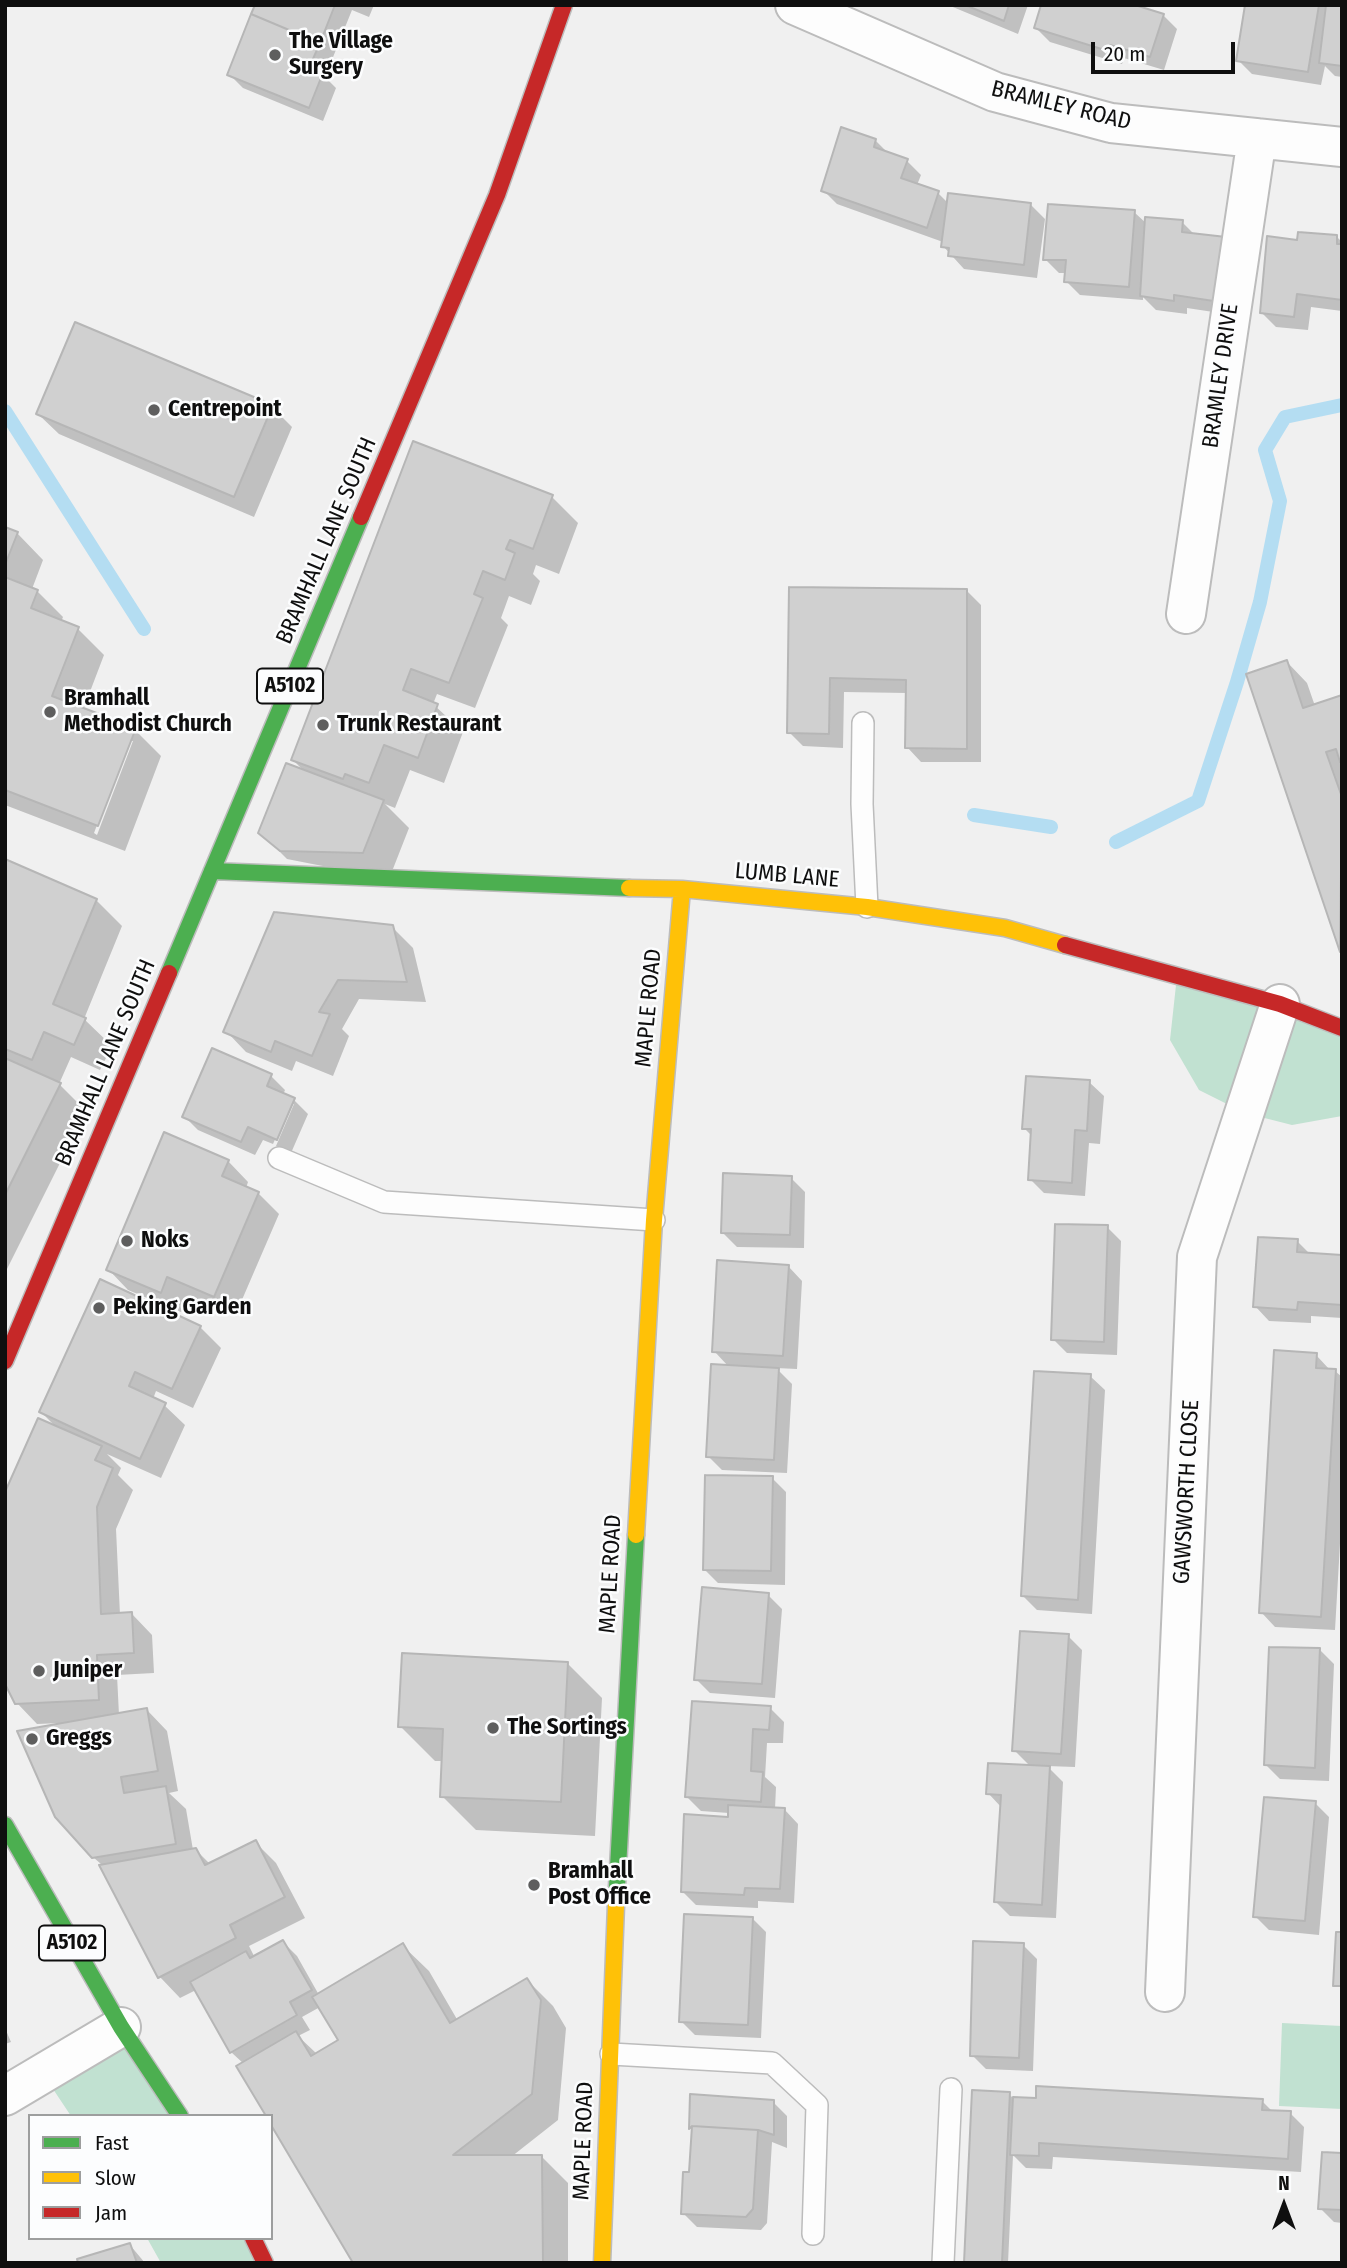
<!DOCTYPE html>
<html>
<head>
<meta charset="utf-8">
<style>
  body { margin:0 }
  #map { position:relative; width:1347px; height:2268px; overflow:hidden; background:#f0f0f0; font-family:"Fira Sans Condensed",sans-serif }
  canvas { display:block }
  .frame { position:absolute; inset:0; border:7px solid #0f0f0f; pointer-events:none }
  .legend { position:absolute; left:28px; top:2114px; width:245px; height:126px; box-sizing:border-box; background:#fcfdfe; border:2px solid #9d9e9e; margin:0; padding:9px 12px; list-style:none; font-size:21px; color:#0f0f0f }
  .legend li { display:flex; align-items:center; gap:14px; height:35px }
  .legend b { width:35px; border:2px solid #9d9e9e }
  .north { position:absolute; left:1249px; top:2170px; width:70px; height:70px; -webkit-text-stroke:5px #fcfdfe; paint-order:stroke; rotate:0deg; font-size:19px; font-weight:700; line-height:28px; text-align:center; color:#0f0f0f }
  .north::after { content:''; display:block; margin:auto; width:24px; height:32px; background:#0f0f0f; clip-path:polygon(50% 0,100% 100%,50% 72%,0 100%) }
  .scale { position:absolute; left:1091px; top:42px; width:144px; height:32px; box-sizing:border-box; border:4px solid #0f0f0f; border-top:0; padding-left:9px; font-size:21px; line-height:24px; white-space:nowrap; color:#0f0f0f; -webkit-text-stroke:5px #fcfdfe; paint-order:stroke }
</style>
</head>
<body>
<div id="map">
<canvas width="1347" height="2268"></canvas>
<div class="frame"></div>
<ul class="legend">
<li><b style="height:9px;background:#4caf50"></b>Fast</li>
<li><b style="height:9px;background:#ffc107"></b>Slow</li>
<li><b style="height:9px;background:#c62828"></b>Jam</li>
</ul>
<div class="north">N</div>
<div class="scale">20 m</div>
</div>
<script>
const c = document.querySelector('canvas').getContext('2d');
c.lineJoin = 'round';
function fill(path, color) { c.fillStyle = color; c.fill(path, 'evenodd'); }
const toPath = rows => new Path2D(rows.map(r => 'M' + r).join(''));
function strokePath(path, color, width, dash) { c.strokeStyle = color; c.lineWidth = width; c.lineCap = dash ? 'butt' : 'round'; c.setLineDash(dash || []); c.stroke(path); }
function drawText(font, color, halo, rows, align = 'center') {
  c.font = font + ' "Fira Sans Condensed",sans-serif'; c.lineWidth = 5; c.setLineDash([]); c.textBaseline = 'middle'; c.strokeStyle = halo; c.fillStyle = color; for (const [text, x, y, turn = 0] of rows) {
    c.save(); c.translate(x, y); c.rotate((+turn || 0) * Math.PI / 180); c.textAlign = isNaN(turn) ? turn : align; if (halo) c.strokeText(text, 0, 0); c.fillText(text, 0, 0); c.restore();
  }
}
const green = toPath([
  [1177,976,1342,1028,1342,1116,1292,1125,1245,1113,1199,1090,1170,1040],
  [1282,2023,1342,2026,1342,2109,1279,2106],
  [121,2027,180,2116,71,2116,43,2074],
  [147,2238,253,2238,265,2263,161,2263]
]);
const shadow = toPath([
  [257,5,374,5,369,17,352,10,325,77,336,88,323,121,243,88,229,74],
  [948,5,1028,5,1018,34],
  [1127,5,1139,5,1143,9,1163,15,1177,29,1164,70,1124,58,1122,64,1050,42,1036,28],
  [1247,5,1324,5,1327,8,1342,5,1342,77,1335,76,1325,66,1321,85,1252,74,1238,60],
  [875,140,889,154,907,161,921,175,917,185,938,193,948,203,1031,205,1045,219,1037,278,964,269,943,246,943,242,837,204,823,190],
  [1134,212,1147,224,1182,222,1195,235,1233,315,1187,308,1187,314,1156,310,1143,297,1143,300,1080,295,1066,281,1066,273,1059,273,1045,259],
  [1336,236,1342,242,1342,311,1311,307,1308,330,1276,327,1262,313,1298,242],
  [272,407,292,427,254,517,59,434,38,414],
  [552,497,578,523,559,574,536,565,533,574,540,581,531,605,509,596,501,618,508,625,475,708,437,694,433,704,463,732,444,783,410,770,395,808,385,804,409,828,389,879,287,859,261,833,304,771,293,760],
  [5,529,17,533,43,560,32,589,37,591,63,617,61,622,78,629,104,655,83,710,135,730,161,756,125,851,5,805],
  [129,741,133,741,97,835,94,833],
  [791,589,966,590,981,605,981,762,921,762,907,747,907,693,844,692,843,748,803,746,789,732],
  [1287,662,1307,683,1315,706,1342,697,1342,950,1248,675],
  [5,861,96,900,122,926,84,1019,112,1046,100,1070,71,1057,59,1084,86,1111,5,1273],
  [392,927,413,948,426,1002,359,999,342,1029,349,1036,333,1076,296,1061,292,1071,246,1052,226,1031],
  [213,1050,271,1076,285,1090,283,1095,294,1100,308,1114,291,1153,276,1146,294,1104,291,1104,273,1144,263,1140,255,1155,198,1130,184,1116],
  [1089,1082,1104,1096,1100,1144,1089,1143,1085,1196,1044,1193,1030,1179,1033,1137,1024,1128],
  [228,1161,248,1182,246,1188,258,1193,279,1214,235,1316,188,1296,181,1312,128,1290,108,1269],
  [791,1178,805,1192,804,1248,737,1247,723,1233],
  [1107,1227,1121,1241,1117,1355,1067,1353,1053,1339],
  [1297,1241,1311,1255,1342,1257,1342,1318,1311,1316,1311,1323,1269,1321,1255,1306],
  [788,1266,802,1281,797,1369,776,1368,792,1384,787,1473,722,1470,708,1456,729,1367,714,1351],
  [200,1327,221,1348,193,1408,156,1391,153,1399,164,1405,185,1425,161,1478,107,1454,121,1468,118,1475,133,1490,116,1529,120,1615,132,1614,152,1635,154,1673,117,1675,119,1715,147,1710,167,1731,178,1791,169,1793,186,1809,193,1850,196,1850,211,1865,255,1842,276,1863,305,1918,249,1946,255,1958,283,1942,297,1956,319,1995,402,1945,429,1971,458,2021,527,1980,553,2006,566,2028,558,2120,511,2157,541,2156,568,2183,568,2263,355,2263,244,2064,231,2052,196,1990,180,1998,160,1977,101,1864,93,1857,61,1723,37,1724,17,1703,57,1428,41,1412],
  [320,2007,340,2041,317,2054,298,2036,310,2030,302,2017],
  [1316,1355,1330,1370,1335,1371,1342,1377,1342,1509,1335,1630,1275,1627,1261,1612],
  [1090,1376,1105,1390,1092,1614,1037,1610,1023,1596],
  [772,1478,786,1492,785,1585,718,1583,704,1569],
  [768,1595,782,1609,775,1698,710,1693,696,1679],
  [1068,1636,1082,1650,1075,1767,1047,1766,1063,1782,1056,1918,1010,1916,996,1902,1002,1808,988,1793,1031,1767,1014,1750],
  [1320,1650,1334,1664,1329,1781,1280,1779,1266,1765],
  [568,1664,602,1698,595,1836,476,1830,442,1796,444,1761,435,1761,400,1726],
  [770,1708,784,1722,783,1743,767,1743,765,1777,776,1787,775,1809,784,1809,798,1824,794,1903,758,1901,758,1908,696,1905,682,1891,729,1818,729,1813,701,1811,687,1797],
  [1315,1803,1329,1817,1319,1935,1269,1930,1255,1916],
  [752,1918,766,1932,761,2038,695,2035,681,2021],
  [1023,1945,1037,1959,1033,2071,986,2069,972,2055],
  [5,2028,11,2042,5,2044],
  [1009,2094,1014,2099,1262,2101,1273,2112,1290,2113,1304,2127,1301,2172,1053,2157,1052,2169,1026,2168,1013,2155,1008,2263,965,2263],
  [691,2096,773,2102,787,2116,787,2148,772,2142,767,2223,761,2230,697,2227,683,2213,690,2174,693,2131,691,2128],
  [1342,2155,1342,2223,1334,2222,1320,2208],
  [130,2245,145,2263,80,2263]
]);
const stream = toPath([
  [5,411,144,629],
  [974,815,1051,827],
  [1116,842,1198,801,1237,682,1260,602,1280,501,1265,450,1285,417,1342,405]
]);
const building = toPath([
  [255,5,335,5,320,43,251,14,255,5],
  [965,5,1009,5,1004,21,965,5],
  [1041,5,1135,5,1164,14,1150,57,1110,45,1108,51,1034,28,1041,5],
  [1245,5,1319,5,1308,72,1236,61,1245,5],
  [1326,5,1342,5,1342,66,1319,63,1326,5],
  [251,14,320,43,309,68,323,73,309,108,227,75,251,14],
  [841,127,876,139,874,147,908,159,901,178,939,191,927,228,821,191,841,127],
  [948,193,1031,203,1024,265,948,256,949,248,941,247,948,193],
  [1048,204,1135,210,1129,287,1064,282,1066,260,1043,260,1048,204],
  [1145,217,1183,220,1182,232,1226,237,1220,302,1174,295,1174,301,1140,296,1145,217],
  [1298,232,1337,235,1337,244,1342,244,1342,300,1297,294,1294,317,1260,313,1267,236,1297,240,1298,232],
  [75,322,273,405,234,497,36,414,75,322],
  [413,441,553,495,533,549,510,540,506,549,515,553,505,580,483,571,474,594,483,598,449,683,411,669,403,690,438,704,418,758,384,745,369,783,345,774,343,779,291,760,413,441],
  [5,527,18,532,5,565,5,527],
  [5,577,38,590,31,608,79,627,52,696,136,728,98,826,5,790,5,577],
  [789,587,967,589,967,749,905,748,906,680,830,678,829,734,787,733,789,587],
  [1287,660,1303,708,1342,695,1342,761,1340,762,1336,749,1326,752,1342,797,1340,952,1246,674,1287,660],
  [286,763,384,800,363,853,280,851,258,833,286,763],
  [5,859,97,899,53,1004,86,1018,74,1045,44,1032,32,1060,5,1049,5,859],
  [274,912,393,925,407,982,338,980,319,1012,330,1014,312,1056,275,1041,271,1052,223,1032,274,912],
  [212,1048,272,1074,267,1086,295,1098,277,1140,248,1127,241,1142,182,1117,212,1048],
  [5,1058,61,1083,5,1195,5,1058],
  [1026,1076,1090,1080,1087,1131,1075,1130,1072,1183,1028,1180,1031,1129,1022,1129,1026,1076],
  [164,1132,229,1160,222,1176,259,1192,214,1297,167,1277,161,1293,106,1270,164,1132],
  [723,1173,792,1176,790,1235,721,1233,723,1173],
  [1055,1224,1108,1225,1104,1342,1051,1340,1055,1224],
  [1258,1237,1298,1239,1297,1252,1342,1255,1342,1305,1298,1302,1297,1310,1253,1307,1258,1237],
  [717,1260,789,1265,783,1356,712,1352,717,1260],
  [100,1279,201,1326,172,1389,135,1372,129,1386,166,1403,140,1459,39,1412,100,1279],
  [1274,1350,1317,1353,1316,1368,1336,1369,1321,1617,1259,1613,1274,1350],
  [711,1364,779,1368,774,1460,706,1457,711,1364],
  [1034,1371,1091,1374,1078,1600,1021,1596,1034,1371],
  [38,1418,102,1446,95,1460,113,1468,97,1507,101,1614,132,1612,134,1653,97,1655,99,1700,15,1704,5,1684,5,1492,38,1418],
  [705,1475,773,1476,771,1571,703,1570,705,1475],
  [702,1587,769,1593,762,1684,694,1680,702,1587],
  [1020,1631,1069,1634,1061,1754,1012,1751,1020,1631],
  [1269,1647,1320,1648,1315,1768,1264,1765,1269,1647],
  [402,1653,568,1662,561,1802,440,1797,443,1729,398,1727,402,1653],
  [692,1701,771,1706,769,1730,753,1729,751,1771,763,1772,761,1802,685,1797,692,1701],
  [147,1708,158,1771,121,1777,124,1793,166,1786,176,1844,92,1858,55,1817,17,1731,147,1708],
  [988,1763,1050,1766,1042,1905,994,1902,1001,1795,986,1794,988,1763],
  [1264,1797,1316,1801,1305,1921,1253,1917,1264,1797],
  [728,1805,785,1808,780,1889,745,1888,744,1895,681,1892,684,1814,728,1817,728,1805],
  [256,1840,285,1897,230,1925,236,1938,158,1978,99,1865,196,1848,205,1865,256,1840],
  [684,1914,753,1917,748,2025,679,2022,684,1914],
  [1336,1932,1342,1932,1342,1986,1333,1986,1336,1932],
  [283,1940,312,1990,290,2002,297,2015,230,2053,190,1982,246,1951,250,1958,283,1940],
  [973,1941,1024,1943,1019,2058,970,2056,973,1941],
  [403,1943,450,2023,527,1978,541,2000,532,2094,453,2155,542,2155,543,2263,353,2263,271,2125,271,2116,266,2116,236,2066,296,2031,311,2056,338,2040,312,1997,403,1943],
  [1036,2086,1263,2099,1262,2110,1291,2111,1288,2159,1039,2143,1039,2156,1010,2155,1013,2097,1036,2098,1036,2086],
  [972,2090,1010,2092,1002,2263,964,2263,972,2090],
  [690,2094,774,2100,774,2135,758,2130,692,2126,689,2129,690,2094],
  [692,2126,758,2130,753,2209,746,2217,681,2214,683,2172,689,2172,692,2126],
  [1322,2152,1342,2153,1342,2210,1318,2209,1322,2152],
  [130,2243,137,2263,78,2263,77,2259,130,2243]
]);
const lane = toPath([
  [863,723,862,804,867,907],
  [279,1158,384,1202,654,1220],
  [611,2054,772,2063,817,2105,813,2234],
  [943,2263,951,2089]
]);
const street = toPath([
  [795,5,995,92,1111,123,1342,147],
  [1186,614,1257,138],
  [1165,1992,1197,1257,1280,1004],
  [5,2096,121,2027]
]);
const fast = toPath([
  [212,871,629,888],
  [169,973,361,517],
  [5,1825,121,2027,180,2116],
  [616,1905,636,1535]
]);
const slow = toPath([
  [629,888,682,889,867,907,1005,928,1065,945],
  [636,1535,654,1220,682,889],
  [602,2263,616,1905]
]);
const jam = toPath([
  [361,517,497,195,564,5],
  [1065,945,1280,1004,1342,1028],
  [5,1361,169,973],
  [253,2238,265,2263]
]);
const markers = [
  [275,55,7,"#5e5e5e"],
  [154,410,7,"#5e5e5e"],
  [50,712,7,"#5e5e5e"],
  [323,725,7,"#5e5e5e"],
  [127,1241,7,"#5e5e5e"],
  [99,1308,7,"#5e5e5e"],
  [39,1671,7,"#5e5e5e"],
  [493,1728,7,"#5e5e5e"],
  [32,1739,7,"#5e5e5e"],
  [534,1885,7,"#5e5e5e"]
];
const shields = [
  [290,686,66],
  [72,1943,66]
];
const shieldNames = [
  ["A5102",290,686],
  ["A5102",72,1943]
];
const poiNames = [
  ["The Village",289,42],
  ["Surgery",289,68],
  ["Centrepoint",168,410],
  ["Bramhall",64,699],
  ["Methodist Church",64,725],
  ["Trunk Restaurant",337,725],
  ["Noks",141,1241],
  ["Peking Garden",113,1308],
  ["Juniper",53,1671],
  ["The Sortings",507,1728],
  ["Greggs",46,1739],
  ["Bramhall",548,1872],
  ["Post Office",548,1898]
];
const streetNames = [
  ["BRAMLEY ROAD",1061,106,14],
  ["BRAMLEY DRIVE",1221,376,-82],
  ["BRAMHALL LANE SOUTH",327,541,-67],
  ["LUMB LANE",787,876,5],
  ["MAPLE ROAD",649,1008,-85],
  ["BRAMHALL LANE SOUTH",106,1063,-67],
  ["GAWSWORTH CLOSE",1187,1492,-87],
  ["MAPLE ROAD",611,1574,-87],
  ["MAPLE ROAD",584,2141,-88]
];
fill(green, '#c1e1d1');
fill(shadow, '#0003');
strokePath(stream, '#b4ddf2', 14);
fill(building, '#d0d0d0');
strokePath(building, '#b6b6b6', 2);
strokePath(lane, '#bcbcbc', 24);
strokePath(street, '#bcbcbc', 42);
strokePath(fast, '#bcbcbc', 19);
strokePath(slow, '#bcbcbc', 19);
strokePath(jam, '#bcbcbc', 19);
strokePath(lane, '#fdfdfd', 21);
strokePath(street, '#fdfdfd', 38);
strokePath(fast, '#4caf50', 16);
strokePath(slow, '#ffc107', 16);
strokePath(jam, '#c62828', 16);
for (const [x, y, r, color] of markers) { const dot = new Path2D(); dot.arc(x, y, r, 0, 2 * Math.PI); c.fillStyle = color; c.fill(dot); strokePath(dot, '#fcfdfe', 2.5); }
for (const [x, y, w] of shields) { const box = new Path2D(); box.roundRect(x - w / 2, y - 17.5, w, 35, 5); c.fillStyle = '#fcfdfe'; c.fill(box); strokePath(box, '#0f0f0f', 2); }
drawText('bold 21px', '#0f0f0f', null, shieldNames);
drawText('bold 23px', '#0f0f0f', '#fcfdfe', poiNames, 'left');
drawText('23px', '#0f0f0f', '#fcfdfe', streetNames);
</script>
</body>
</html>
